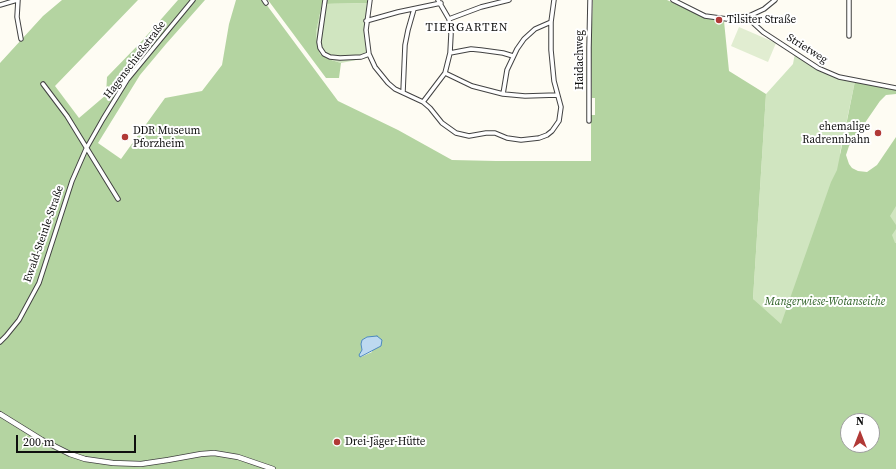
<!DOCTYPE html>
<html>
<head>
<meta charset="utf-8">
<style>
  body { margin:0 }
  #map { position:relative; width:896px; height:469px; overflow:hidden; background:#fefcf3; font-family:"Source Serif 4",serif }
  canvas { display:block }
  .north { position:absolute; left:840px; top:413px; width:40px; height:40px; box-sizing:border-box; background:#fff; border:1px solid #9f9f9f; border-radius:50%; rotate:0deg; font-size:11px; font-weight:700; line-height:16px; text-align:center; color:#0f0f0f }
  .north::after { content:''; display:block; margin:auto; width:14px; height:18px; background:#b13936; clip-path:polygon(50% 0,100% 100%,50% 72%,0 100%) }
  .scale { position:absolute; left:16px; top:435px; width:120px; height:18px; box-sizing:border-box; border:2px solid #0f0f0f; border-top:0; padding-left:5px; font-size:12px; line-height:14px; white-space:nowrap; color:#0f0f0f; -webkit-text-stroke:3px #fff; paint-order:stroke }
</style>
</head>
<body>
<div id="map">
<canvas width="896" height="469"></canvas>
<div class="north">N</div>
<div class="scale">200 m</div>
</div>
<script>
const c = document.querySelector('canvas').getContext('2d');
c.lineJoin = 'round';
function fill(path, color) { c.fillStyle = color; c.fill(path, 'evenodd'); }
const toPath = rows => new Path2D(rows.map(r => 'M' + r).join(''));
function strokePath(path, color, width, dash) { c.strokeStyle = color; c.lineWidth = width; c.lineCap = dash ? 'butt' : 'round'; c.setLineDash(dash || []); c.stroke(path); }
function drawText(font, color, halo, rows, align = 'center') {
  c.font = font + ' "Source Serif 4",serif'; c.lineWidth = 4; c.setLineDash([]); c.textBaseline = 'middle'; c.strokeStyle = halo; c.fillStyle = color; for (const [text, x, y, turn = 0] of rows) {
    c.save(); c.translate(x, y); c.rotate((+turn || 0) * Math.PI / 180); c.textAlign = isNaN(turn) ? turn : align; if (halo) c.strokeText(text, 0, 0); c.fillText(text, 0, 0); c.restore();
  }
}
const green = toPath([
  [367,3,364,34,367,58,341,63,328,59,320,54,317,44,316,32,322,4],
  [795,53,817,68,855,81,840,153,846,169,859,178,896,162,896,469,797,469,753,299,766,94,793,64],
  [848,421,872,421,872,445,848,445]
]);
const forest = toPath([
  [62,0,138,0,55,86,79,118,106,95,107,77,141,42,178,0,205,0,166,44,140,75,98,143,121,159,165,98,202,91,222,65,229,24,236,0,263,0,338,101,398,130,452,160,496,161,591,161,591,115,595,115,595,98,592,98,591,48,593,0,667,0,702,16,724,21,729,71,766,94,753,299,781,324,831,182,837,170,855,81,896,89,896,94,886,95,880,101,849,146,846,155,849,164,852,168,858,171,867,172,877,165,896,137,896,206,890,216,896,225,896,229,892,235,895,243,896,243,896,469,0,469,0,63,43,16],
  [367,337,373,337,372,352,361,357,360,354,362,350,361,344,362,340],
  [848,421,872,421,872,445,848,445],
  [268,0,367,0,367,3,322,4,316,32,317,44,320,54,328,59,341,63,339,78,326,78]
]);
const pitch = toPath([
  [739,27,776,43,768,62,731,46]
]);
const water = toPath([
  [377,336,382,340,381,346,360,357,359,355,362,350,361,344,362,340,367,337,377,336]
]);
const minor = toPath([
  [18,0,17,17,21,39],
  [264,0,266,3],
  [325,0,319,42,320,48,324,54,330,57,340,58,361,57,369,54],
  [370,0,366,30,369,54,375,67,388,83,395,89,423,102,430,108,442,123,456,133,469,136,486,133,495,133,507,138,521,140,539,138,547,135,552,131,559,121,561,107,554,81,551,50,551,22,554,0],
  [673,0,705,16,727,19,749,16,764,9,775,0],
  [0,5,17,0],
  [749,16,751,21,763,32,818,68,839,77,896,88],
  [449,19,481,7,509,0],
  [366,21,398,12,441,3],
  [849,36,849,0],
  [450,53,471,49,481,50,503,53,513,56],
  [445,73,472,86,503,94,525,96,557,95],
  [43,84,67,116,118,199],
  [403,92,405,45,408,30,414,9],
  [503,94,507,70,517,49,524,39,535,29,551,22],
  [423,102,445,73,450,53,451,34,449,19,438,0],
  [589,121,589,48,590,0],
  [0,342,6,336,19,320,39,283,72,181,86,149,103,119,127,80,193,0]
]);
const tertiary = toPath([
  [0,414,42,440,70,454,85,459,113,463,141,464,168,460,201,454,214,453,238,457,273,469]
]);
const markers = [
  [719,20,4,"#b13936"],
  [878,133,4,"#b13936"],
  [125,137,4,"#b13936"],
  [337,442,4,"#b13936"]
];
const poiNames = [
  ["Tilsiter Straße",727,20],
  ["ehemalige",870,127,"right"],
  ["Radrennbahn",870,140,"right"],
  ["DDR Museum",133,131],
  ["Pforzheim",133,144],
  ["Drei-Jäger-Hütte",345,442]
];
const streetNames = [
  ["Strietweg",807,49,32],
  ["Hagenschießstraße",135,60,-53],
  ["Haidachweg",580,60,-90],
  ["Ewald-Steinle-Straße",44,234,-71]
];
const parkNames = [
  ["Mangerwiese-Wotanseiche",825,302]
];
const neighbourhoodNames = [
  ["TIERGARTEN",467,28]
];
fill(green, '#d0e5c0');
fill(forest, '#b4d4a1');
fill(pitch, '#e1edd1');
fill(water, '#bdd9f0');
strokePath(water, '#4c89bf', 1);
strokePath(minor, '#424242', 5.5);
strokePath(tertiary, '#424242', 6);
strokePath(minor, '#fff', 3.5);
strokePath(tertiary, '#fff', 4.5);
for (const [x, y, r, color] of markers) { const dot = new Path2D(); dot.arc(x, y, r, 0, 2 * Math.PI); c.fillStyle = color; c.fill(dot); strokePath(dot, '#fff', 1.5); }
drawText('11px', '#0f0f0f', '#fff', poiNames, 'left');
drawText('11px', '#0f0f0f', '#fff', streetNames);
drawText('italic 11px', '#2e6126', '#fff', parkNames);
c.letterSpacing = '1px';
drawText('12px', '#0f0f0f', '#fff', neighbourhoodNames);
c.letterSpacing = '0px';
</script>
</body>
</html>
